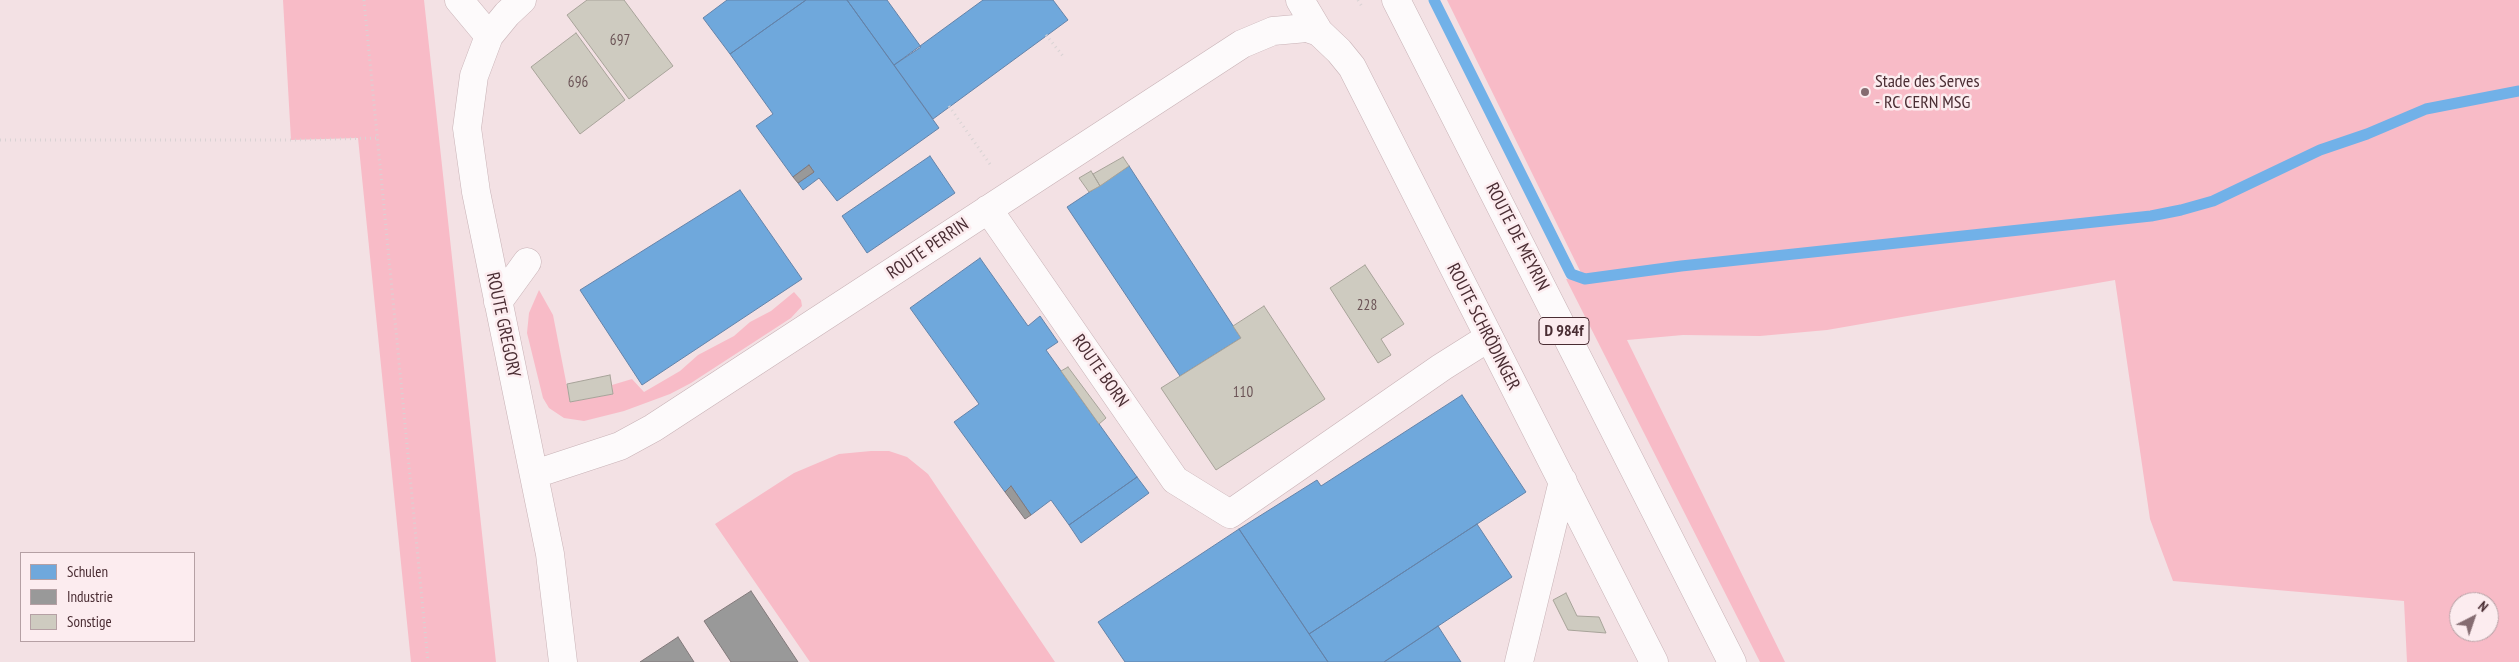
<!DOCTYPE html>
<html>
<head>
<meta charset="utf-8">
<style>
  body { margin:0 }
  #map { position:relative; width:2519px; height:662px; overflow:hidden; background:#f3e1e4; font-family:"PT Sans Narrow",sans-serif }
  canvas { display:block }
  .legend { position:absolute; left:20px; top:552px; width:175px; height:90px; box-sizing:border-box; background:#fcecef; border:1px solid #b5a0a4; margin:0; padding:6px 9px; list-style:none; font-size:15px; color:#4a2d33 }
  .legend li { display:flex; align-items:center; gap:10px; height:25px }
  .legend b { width:25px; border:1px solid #b5a0a4 }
  .north { position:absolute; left:2449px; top:592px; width:50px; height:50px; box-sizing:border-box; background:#fcecef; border:1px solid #b5a0a4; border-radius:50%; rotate:41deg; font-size:14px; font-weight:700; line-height:20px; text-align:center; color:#4a2d33 }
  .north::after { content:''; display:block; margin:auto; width:18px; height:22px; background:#856c71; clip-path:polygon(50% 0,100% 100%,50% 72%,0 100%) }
</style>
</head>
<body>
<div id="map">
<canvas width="2519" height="662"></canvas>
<ul class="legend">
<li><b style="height:14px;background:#6fa8dc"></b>Schulen</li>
<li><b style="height:14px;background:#999"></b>Industrie</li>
<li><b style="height:14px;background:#cecbc0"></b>Sonstige</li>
</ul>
<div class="north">N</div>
</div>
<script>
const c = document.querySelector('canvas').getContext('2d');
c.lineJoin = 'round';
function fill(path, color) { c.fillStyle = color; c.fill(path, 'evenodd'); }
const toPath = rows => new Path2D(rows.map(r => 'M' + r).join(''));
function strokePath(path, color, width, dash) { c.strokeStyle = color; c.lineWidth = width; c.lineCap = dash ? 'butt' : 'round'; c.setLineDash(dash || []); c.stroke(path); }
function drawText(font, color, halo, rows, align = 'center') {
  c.font = font + ' "PT Sans Narrow",sans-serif'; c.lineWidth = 5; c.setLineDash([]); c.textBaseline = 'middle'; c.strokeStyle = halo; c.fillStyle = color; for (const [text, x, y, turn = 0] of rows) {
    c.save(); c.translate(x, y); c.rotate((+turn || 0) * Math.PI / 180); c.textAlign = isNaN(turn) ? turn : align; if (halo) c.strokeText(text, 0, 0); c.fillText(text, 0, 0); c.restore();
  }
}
const green = toPath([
  [283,0,424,0,496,662,411,662,358,138,291,140],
  [1447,0,2519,0,2519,662,2407,662,2404,601,2173,581,2150,519,2115,280,1827,330,1760,336,1683,335,1627,340,1785,662,1760,662,1566,279,1584,279],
  [2459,602,2489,602,2489,632,2459,632],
  [539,290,553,315,570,402,613,394,612,385,632,379,644,392,680,371,698,355,734,336,750,322,771,311,794,292,801,300,802,306,791,318,691,383,670,394,624,411,584,421,564,418,549,408,543,398,527,333,529,313],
  [871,451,889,451,907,457,928,474,1055,662,810,662,715,524,794,473,839,454]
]);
const schools = toPath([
  [727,0,806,0,730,54,703,18,727,0],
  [806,0,847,0,939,128,837,201,819,178,803,190,798,183,814,172,809,165,793,177,756,126,773,114,730,54,806,0],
  [847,0,887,0,921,47,894,65,847,0],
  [983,0,1053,0,1068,20,933,119,894,65,983,0],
  [930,156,955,193,867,253,842,216,930,156],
  [1129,166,1241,338,1180,376,1067,207,1129,166],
  [740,190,802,279,642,385,580,290,740,190],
  [980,258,1028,326,1040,316,1058,342,1046,350,1137,477,1069,525,1051,500,1031,515,1011,486,1005,492,954,422,979,404,910,308,980,258],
  [1462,395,1526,492,1309,634,1239,529,1317,480,1321,486,1462,395],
  [1137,477,1149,493,1081,543,1069,525,1137,477],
  [1477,524,1512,577,1384,662,1328,662,1309,634,1477,524],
  [1239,529,1328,662,1125,662,1098,622,1239,529],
  [1438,626,1461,662,1384,662,1438,626]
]);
const industry = toPath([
  [809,165,814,172,798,183,793,177,809,165],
  [1011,486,1031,515,1025,519,1005,492,1011,486],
  [751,591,798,662,731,662,704,621,751,591],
  [678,637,694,662,640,662,678,637]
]);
const stream = toPath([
  [1434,0,1571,274,1585,279,1681,266,2151,216,2181,210,2213,201,2320,150,2367,134,2426,109,2519,91]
]);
const building = toPath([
  [587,0,624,0,673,66,629,99,567,15,587,0],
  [576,33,625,100,580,134,531,67,576,33],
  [1123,157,1129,166,1100,186,1093,174,1123,157],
  [1091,171,1100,186,1089,192,1079,178,1091,171],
  [1365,265,1404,324,1381,339,1391,355,1378,363,1330,288,1365,265],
  [1264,306,1325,399,1216,470,1161,388,1241,338,1233,326,1264,306],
  [1068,367,1106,418,1099,424,1061,371,1068,367],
  [610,375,613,394,570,402,567,384,610,375],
  [1566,593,1577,616,1599,617,1606,633,1568,630,1553,600,1566,593]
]);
const path = toPath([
  [364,0,428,662],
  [1358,0,1363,8],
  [1046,35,1063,56],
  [949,106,992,167],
  [0,140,291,140,377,138]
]);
const minor = toPath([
  [459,0,489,36],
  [522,0,507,14,489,36,474,76,467,128,476,192,550,554,563,662],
  [1300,0,1319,32,1339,51,1352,67,1654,662],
  [988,209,1175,480,1230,514,1442,367,1488,338],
  [498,302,527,262],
  [535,474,620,446,653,428,1242,44,1273,31,1307,28,1319,32],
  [1519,662,1563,481]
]);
const major = toPath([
  [1396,0,1732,662]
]);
const markers = [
  [1865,92,5,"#856c71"]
];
const numberNames = [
  ["697",620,41],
  ["696",578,83],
  ["228",1367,306],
  ["110",1243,393]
];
const shields = [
  [1564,331,50]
];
const shieldNames = [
  ["D 984f",1564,331]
];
const poiNames = [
  ["Stade des Serves",1875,82],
  ["- RC CERN MSG",1875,103]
];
const streetNames = [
  ["ROUTE DE MEYRIN",1517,237,63],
  ["ROUTE PERRIN",928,249,-34],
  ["ROUTE GREGORY",503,325,78],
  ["ROUTE SCHRÖDINGER",1483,327,63],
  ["ROUTE BORN",1100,371,55]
];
fill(green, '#f8bbc7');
fill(schools, '#6fa8dc');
strokePath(schools, '#6483a9', 1);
fill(industry, '#999');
strokePath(industry, '#81797a', 1);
strokePath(stream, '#71b1e8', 11);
fill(building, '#cecbc0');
strokePath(building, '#a7a399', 1);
strokePath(minor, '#c8b2b6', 29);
strokePath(major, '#c8b2b6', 29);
strokePath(path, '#d9d3d4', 3, [1, 4]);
strokePath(minor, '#fdfafb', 28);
strokePath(major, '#fdfafb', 28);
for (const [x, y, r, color] of markers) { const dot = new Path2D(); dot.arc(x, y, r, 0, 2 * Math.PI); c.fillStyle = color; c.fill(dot); strokePath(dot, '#fcecef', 2); }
drawText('15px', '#6b5456', null, numberNames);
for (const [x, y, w] of shields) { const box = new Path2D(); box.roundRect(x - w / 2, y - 13.5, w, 27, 4); c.fillStyle = '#fcecef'; c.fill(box); strokePath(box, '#4a2d33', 1); }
drawText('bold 16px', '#4a2d33', null, shieldNames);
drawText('18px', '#4a2d33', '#fcecef', poiNames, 'left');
drawText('18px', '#4a2d33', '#fcecef', streetNames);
</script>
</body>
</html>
